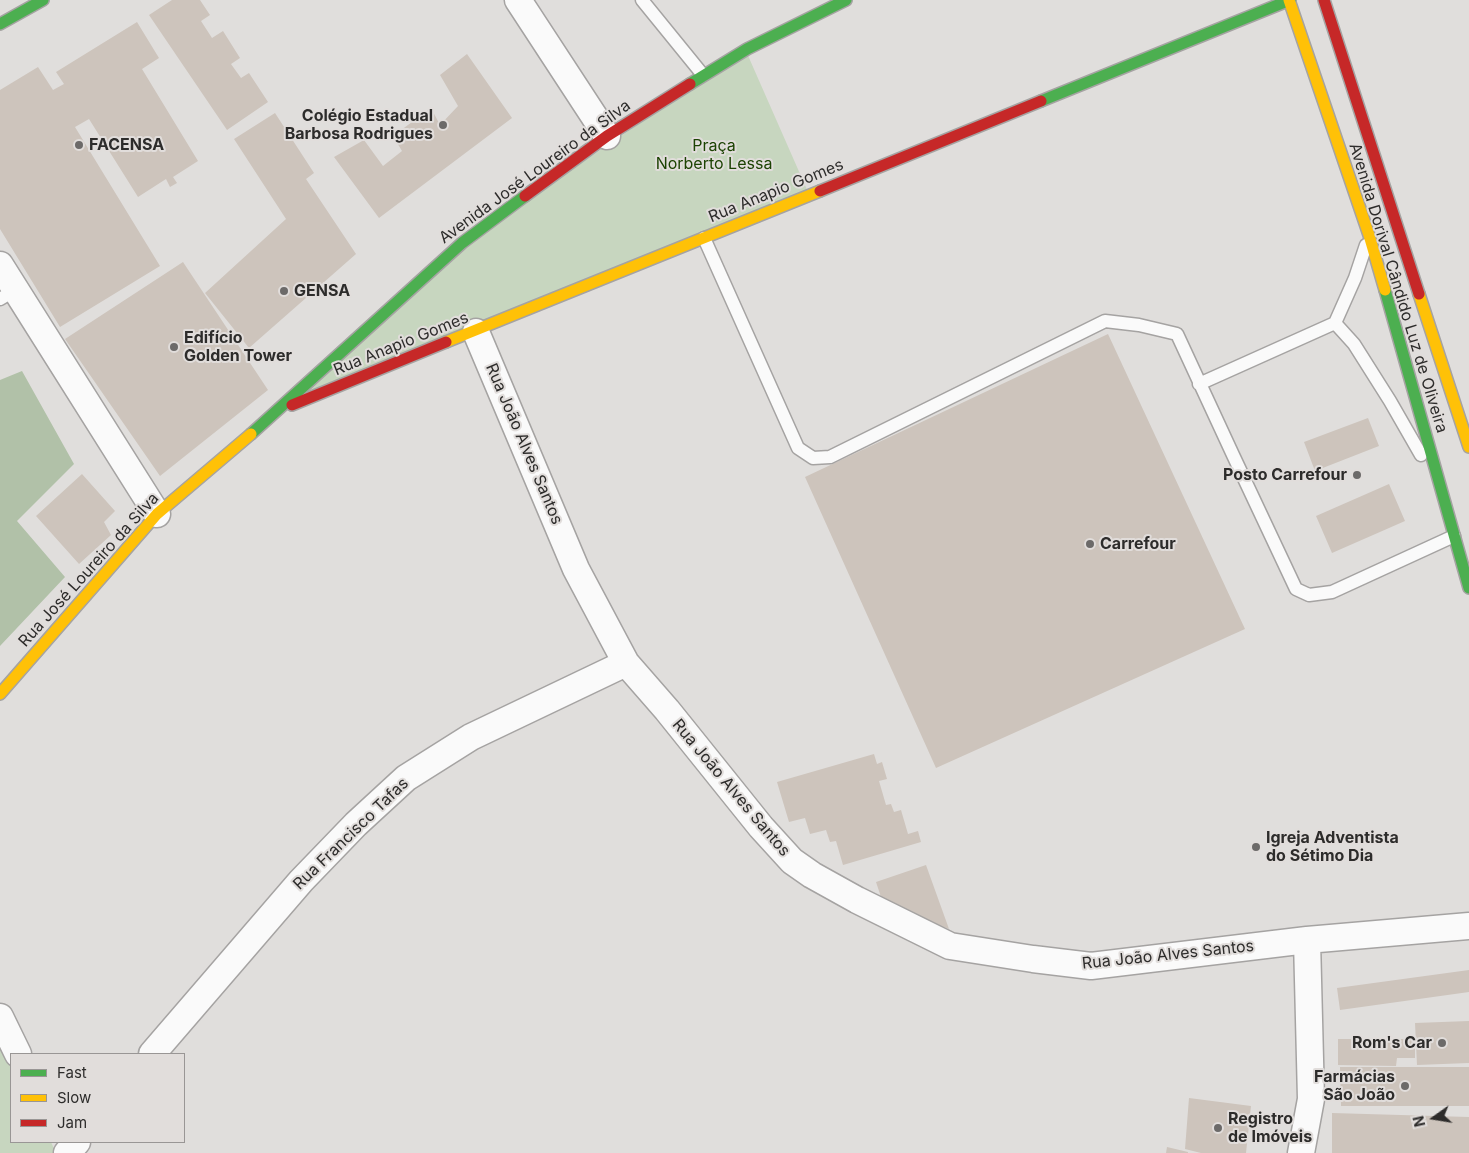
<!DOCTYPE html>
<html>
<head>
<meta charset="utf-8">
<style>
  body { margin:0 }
  #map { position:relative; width:1469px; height:1153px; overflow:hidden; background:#e0dedc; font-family:Inter,sans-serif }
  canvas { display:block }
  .legend { position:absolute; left:10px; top:1053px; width:175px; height:90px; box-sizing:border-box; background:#e1dddb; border:1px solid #999695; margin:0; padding:6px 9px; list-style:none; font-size:15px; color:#2d2c2b }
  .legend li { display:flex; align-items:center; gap:10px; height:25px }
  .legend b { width:25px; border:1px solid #999695 }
  .north { position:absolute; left:1409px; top:1093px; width:50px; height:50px; -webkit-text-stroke:4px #e1dddb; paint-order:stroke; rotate:257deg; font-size:14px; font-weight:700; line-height:20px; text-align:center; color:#2d2c2b }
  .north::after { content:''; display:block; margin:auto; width:18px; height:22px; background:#2d2c2b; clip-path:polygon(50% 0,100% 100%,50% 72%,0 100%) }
</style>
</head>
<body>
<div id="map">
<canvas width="1469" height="1153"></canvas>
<ul class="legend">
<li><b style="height:6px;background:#4caf50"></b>Fast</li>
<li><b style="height:6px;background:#ffc107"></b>Slow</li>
<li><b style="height:6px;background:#c62828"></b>Jam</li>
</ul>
<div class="north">N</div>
</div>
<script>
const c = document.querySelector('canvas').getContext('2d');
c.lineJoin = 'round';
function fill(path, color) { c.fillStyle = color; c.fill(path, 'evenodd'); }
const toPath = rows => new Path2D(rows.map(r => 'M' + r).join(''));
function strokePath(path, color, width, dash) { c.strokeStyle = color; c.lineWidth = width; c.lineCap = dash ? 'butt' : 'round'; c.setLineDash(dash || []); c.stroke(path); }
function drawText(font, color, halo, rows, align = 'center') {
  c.font = font + ' Inter,sans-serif'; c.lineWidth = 4; c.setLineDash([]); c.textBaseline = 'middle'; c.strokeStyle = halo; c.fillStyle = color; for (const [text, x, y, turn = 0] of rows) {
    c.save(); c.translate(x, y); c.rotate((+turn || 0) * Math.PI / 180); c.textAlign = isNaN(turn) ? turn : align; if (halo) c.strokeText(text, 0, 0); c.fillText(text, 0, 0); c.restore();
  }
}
const green = toPath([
  [746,51,808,192,284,407,465,242],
  [0,1029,11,1054,11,1142,51,1142,56,1153,0,1153]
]);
const forest = toPath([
  [22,371,74,464,17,521,65,577,0,646,0,380]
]);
const building = toPath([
  [172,0,200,0,210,15,201,21,212,38,223,31,240,58,231,64,241,78,249,73,268,102,227,130,149,15],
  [137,22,159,58,142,69,198,161,173,177,177,183,170,187,166,179,138,197,89,119,75,127,160,266,60,327,0,229,0,90,38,67,53,90,64,84,56,72],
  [467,54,512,118,379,218,334,157,364,140,383,166,402,151,393,136,431,108,440,125,458,106,440,75],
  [275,113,314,173,306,179,356,254,249,348,205,293,286,219,234,139],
  [183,262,268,390,160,476,65,339],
  [1108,334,1245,629,936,768,805,477],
  [1368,418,1379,446,1315,471,1304,442],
  [82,474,115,511,104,522,111,535,79,564,36,516],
  [1389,484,1405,521,1332,553,1316,516],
  [874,754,877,764,882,762,887,779,879,781,886,805,891,804,894,812,901,810,908,834,918,831,921,842,843,865,836,841,830,842,826,830,810,834,805,818,789,822,777,782],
  [926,865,949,929,873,899,881,897,876,882],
  [1469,970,1469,992,1340,1010,1337,988],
  [1469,1021,1469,1063,1417,1065,1415,1023],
  [1338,1039,1415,1039,1415,1058,1397,1058,1396,1066,1338,1065],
  [1340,1067,1469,1067,1469,1106,1341,1106],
  [1189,1098,1251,1106,1246,1153,1201,1153,1185,1149],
  [1332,1113,1469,1117,1469,1153,1332,1153],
  [1167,1147,1188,1152,1188,1153,1166,1153]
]);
const lane = toPath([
  [642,0,703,75],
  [704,238,798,448,813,458,830,457,1105,321,1139,325,1177,334,1233,455,1296,589,1309,595,1332,592,1454,536],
  [0,299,15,290],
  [1335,323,1354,344,1390,401,1421,455],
  [1199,384,1335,323,1355,278,1366,245]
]);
const street = toPath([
  [518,0,607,136],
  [0,265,157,514],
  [476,332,576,569,626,663,667,710,761,827,792,861,812,875,857,900,950,946,1033,959,1091,966,1307,940,1469,926],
  [0,1017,18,1054],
  [152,1054,301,881,356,824,406,778,471,737,626,663],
  [67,1153,77,1142],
  [1301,1153,1311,1099,1307,940]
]);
const fast = toPath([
  [0,24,43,0],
  [690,84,747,49,846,0],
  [1041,101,1290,0],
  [1385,290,1469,588],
  [251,434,462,243,525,196]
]);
const slow = toPath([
  [1289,0,1369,235,1385,290],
  [1419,294,1469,447],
  [446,342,820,191],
  [0,694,157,514,251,434]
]);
const jam = toPath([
  [1324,0,1419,294],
  [820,191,1041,101],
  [525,196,607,136,690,84],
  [292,405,446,342]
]);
const markers = [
  [443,125,5,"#6c6a69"],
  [79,145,5,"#6c6a69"],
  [284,291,5,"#6c6a69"],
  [174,347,5,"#6c6a69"],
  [1357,475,5,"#6c6a69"],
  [1090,544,5,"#6c6a69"],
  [1256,847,5,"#6c6a69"],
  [1442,1043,5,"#6c6a69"],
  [1405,1086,5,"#6c6a69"],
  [1218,1128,5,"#6c6a69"]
];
const poiNames = [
  ["Colégio Estadual",433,116,"right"],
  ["Barbosa Rodrigues",433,134,"right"],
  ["FACENSA",89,145],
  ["GENSA",294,291],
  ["Edifício",184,338],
  ["Golden Tower",184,356],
  ["Posto Carrefour",1347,475,"right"],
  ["Carrefour",1100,544],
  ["Igreja Adventista",1266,838],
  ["do Sétimo Dia",1266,856],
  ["Rom's Car",1432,1043,"right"],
  ["Farmácias",1395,1077,"right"],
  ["São João",1395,1095,"right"],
  ["Registro",1228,1119],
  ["de Imóveis",1228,1137]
];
const parkNames = [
  ["Praça",714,146],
  ["Norberto Lessa",714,164]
];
const streetNames = [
  ["Avenida José Loureiro da Silva",535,172,-36],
  ["Rua Anapio Gomes",776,191,-22],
  ["Avenida Dorival Cândido Luz de Oliveira",1398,288,73],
  ["Rua Anapio Gomes",401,344,-22],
  ["Rua João Alves Santos",524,444,67],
  ["Rua José Loureiro da Silva",89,570,-48],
  ["Rua João Alves Santos",731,788,50],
  ["Rua Francisco Tafas",351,834,-44],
  ["Rua João Alves Santos",1168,955,-6]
];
fill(green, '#c7d6bf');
fill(forest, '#b1c1a8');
fill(building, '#cdc4bc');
strokePath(lane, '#a5a3a2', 15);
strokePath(street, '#a5a3a2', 29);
strokePath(fast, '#a5a3a2', 14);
strokePath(slow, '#a5a3a2', 14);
strokePath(jam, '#a5a3a2', 14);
strokePath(lane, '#fafafa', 12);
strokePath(street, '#fafafa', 26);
strokePath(fast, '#4caf50', 11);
strokePath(slow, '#ffc107', 11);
strokePath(jam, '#c62828', 11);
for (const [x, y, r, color] of markers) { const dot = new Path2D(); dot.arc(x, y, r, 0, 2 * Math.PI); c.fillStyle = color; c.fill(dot); strokePath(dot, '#e1dddb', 2); }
drawText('bold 16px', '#2d2c2b', '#e1dddb', poiNames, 'left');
drawText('16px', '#1c4303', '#e1dddb', parkNames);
drawText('16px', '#2d2c2b', '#e1dddb', streetNames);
</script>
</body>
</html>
